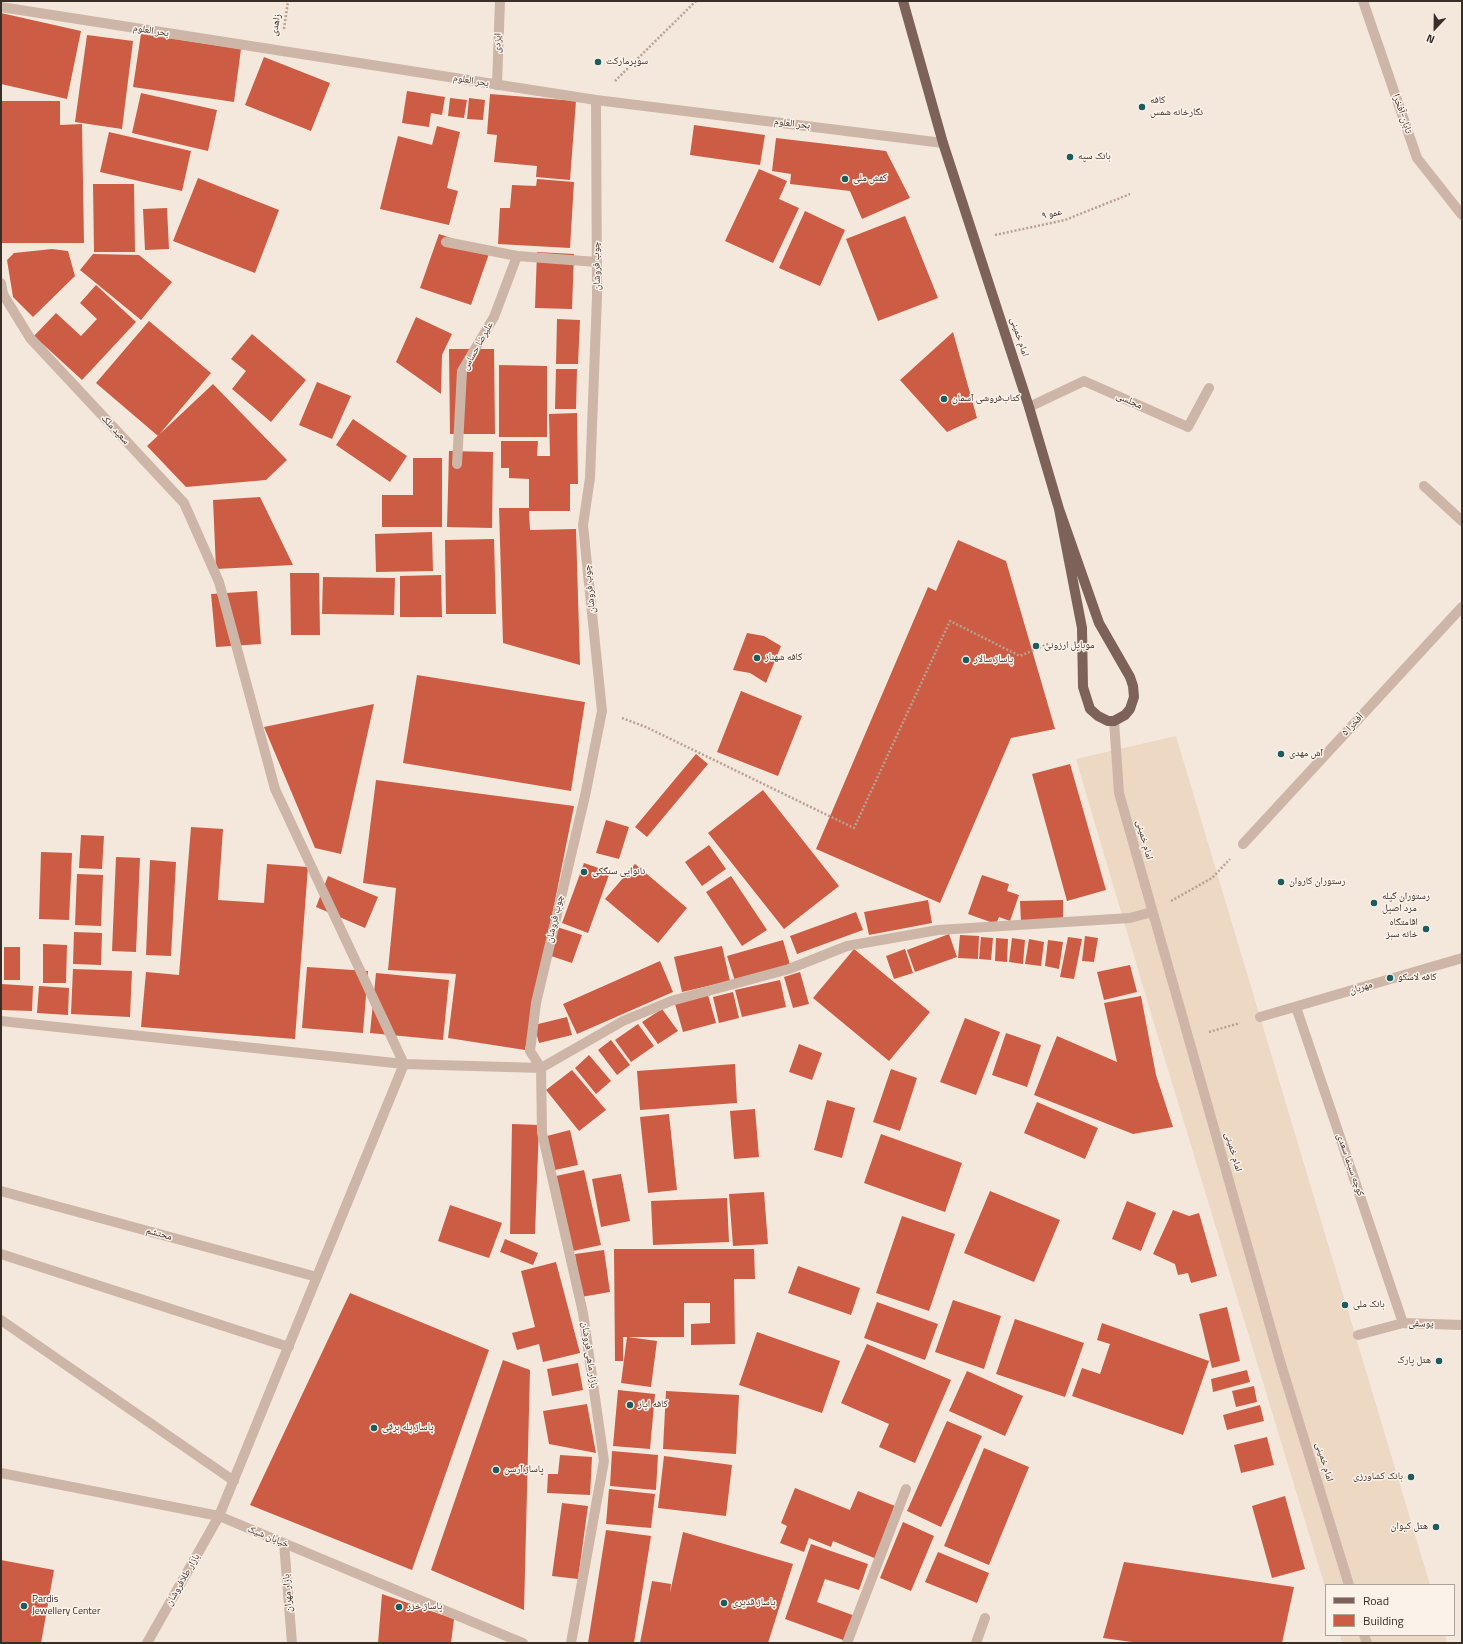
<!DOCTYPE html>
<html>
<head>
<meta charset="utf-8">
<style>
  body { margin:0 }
  #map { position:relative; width:1463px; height:1644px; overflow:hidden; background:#f4e8dd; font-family:"Titillium Web",sans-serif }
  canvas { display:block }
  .frame { position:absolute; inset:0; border:2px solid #392d28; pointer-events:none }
  .legend { position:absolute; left:1325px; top:1584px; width:130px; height:52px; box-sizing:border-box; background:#fbf2ea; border:1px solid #ada39c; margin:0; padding:5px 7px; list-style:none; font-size:12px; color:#392d28 }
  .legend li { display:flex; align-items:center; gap:8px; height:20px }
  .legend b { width:20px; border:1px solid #ada39c }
  .north { position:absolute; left:1415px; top:8px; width:40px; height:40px; -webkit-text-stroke:3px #fbf2ea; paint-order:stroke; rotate:202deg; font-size:11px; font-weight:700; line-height:16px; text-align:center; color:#392d28 }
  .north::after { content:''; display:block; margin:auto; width:14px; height:18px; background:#392d28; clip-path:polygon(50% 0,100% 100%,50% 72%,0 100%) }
</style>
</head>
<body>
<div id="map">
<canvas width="1463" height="1644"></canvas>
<div class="frame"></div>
<ul class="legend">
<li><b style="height:5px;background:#7c6259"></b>Road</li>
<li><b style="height:11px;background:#cc5c43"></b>Building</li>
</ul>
<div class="north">N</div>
</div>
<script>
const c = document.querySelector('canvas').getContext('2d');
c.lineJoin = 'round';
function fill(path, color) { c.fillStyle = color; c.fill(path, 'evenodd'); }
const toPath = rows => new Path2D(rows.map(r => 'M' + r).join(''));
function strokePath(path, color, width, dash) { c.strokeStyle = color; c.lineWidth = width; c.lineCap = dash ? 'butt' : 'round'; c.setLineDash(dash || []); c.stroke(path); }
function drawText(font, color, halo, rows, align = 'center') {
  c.font = font + ' "Titillium Web","Noto Naskh Arabic",sans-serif'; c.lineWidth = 3; c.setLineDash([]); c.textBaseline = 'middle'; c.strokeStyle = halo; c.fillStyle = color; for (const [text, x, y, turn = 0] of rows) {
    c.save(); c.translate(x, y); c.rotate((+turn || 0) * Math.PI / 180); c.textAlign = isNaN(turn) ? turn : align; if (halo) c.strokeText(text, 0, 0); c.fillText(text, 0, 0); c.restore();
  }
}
const plaza = toPath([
  [1176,736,1430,1585,1326,1585,1326,1590,1152,1017,1076,759],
  [1340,1635,1445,1635,1447,1643,1342,1643]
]);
const building = toPath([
  [1,13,81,31,67,99,1,84],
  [141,34,241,49,234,102,133,87],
  [87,35,133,41,122,129,75,122],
  [264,57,330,83,311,131,245,105],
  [407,91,445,97,442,115,431,113,429,127,402,123],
  [141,93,217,110,208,151,132,133],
  [490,94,576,101,570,180,536,177,537,166,494,162,497,135,487,134],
  [450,98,467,100,464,118,448,116],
  [469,98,485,100,483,120,467,119],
  [1,101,60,101,60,125,82,124,84,243,1,243],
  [694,125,765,135,760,165,690,155],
  [437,126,460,132,447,188,458,191,449,225,380,209,398,136,432,145],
  [109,132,191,151,182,191,100,172],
  [776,138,886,151,910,198,862,219,850,191,790,184,791,174,772,171],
  [759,169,787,181,779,199,799,208,773,263,725,241],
  [198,178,279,210,255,273,173,241],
  [537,179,574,182,570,248,498,244,500,208,510,208,512,185,536,186],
  [93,184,134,184,135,252,94,252],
  [167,208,169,249,145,250,143,209],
  [805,211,845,230,820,286,779,268],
  [905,216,938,298,878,321,846,239],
  [439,234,490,251,471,305,420,288],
  [52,249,68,251,75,276,33,317,13,297,7,260,14,253],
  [537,252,574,254,572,309,535,308],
  [93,254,139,255,172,282,141,320,80,270],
  [96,285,136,322,82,380,34,336,56,313,81,336,97,319,80,303],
  [416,317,452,334,442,355,441,394,396,362],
  [557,319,580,320,578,364,556,364],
  [149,321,211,373,158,436,96,383],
  [953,332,977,418,947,432,900,380],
  [252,334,306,380,271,422,232,389,246,371,231,359],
  [449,349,494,349,495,434,450,434],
  [499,365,547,366,547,437,499,437],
  [556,369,577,369,576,409,555,409],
  [317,382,351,396,332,439,299,425],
  [213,384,287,460,266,480,186,487,147,446],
  [577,413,578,484,570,484,570,511,529,511,530,530,576,529,580,665,503,643,499,508,529,508,529,479,509,478,509,468,501,468,501,441,538,441,537,456,550,456,549,414],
  [353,419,407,456,390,482,336,445],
  [449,451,493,452,492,528,447,527],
  [413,458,442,458,442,527,382,527,382,495,413,495],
  [260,497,293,565,216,569,213,500],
  [432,532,433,571,376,572,375,534],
  [494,539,496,614,446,614,445,540],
  [958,540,1006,561,1055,729,1011,738,940,903,816,849,928,587,936,591],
  [290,573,319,573,320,635,291,635],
  [441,575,442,617,400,617,400,576],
  [323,577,395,578,394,615,322,614],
  [257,591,261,644,216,647,211,594],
  [747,633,764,636,781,646,766,683,750,673,733,670],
  [417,675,585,702,571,791,403,763],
  [741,691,802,716,778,776,717,752],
  [374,704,341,854,315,848,264,727],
  [696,754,708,764,647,837,635,827],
  [1070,764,1106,890,1067,901,1032,774],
  [376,780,574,806,525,1050,448,1038,456,974,388,970,396,888,363,883],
  [763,790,839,886,784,929,708,833],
  [606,820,629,827,619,859,596,853],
  [191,827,223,829,218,900,264,903,267,864,308,867,295,1039,141,1027,146,972,179,975],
  [81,835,104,836,102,869,79,868],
  [709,845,726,869,702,886,685,862],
  [41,852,72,853,69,920,39,919],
  [116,857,140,858,136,952,112,951],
  [150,860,176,862,171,956,146,955],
  [584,863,610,872,588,933,562,923],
  [635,864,687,908,658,943,605,899],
  [77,874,103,875,101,926,75,925],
  [982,875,1009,884,1007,891,1019,895,1010,921,999,917,996,924,968,914],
  [328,876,378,897,365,928,316,907],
  [731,876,767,930,742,946,706,892],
  [928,900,932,923,869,935,864,912],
  [1063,900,1063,922,1021,923,1020,901],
  [856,912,863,930,797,954,790,936],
  [557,927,582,935,572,963,548,955],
  [74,932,102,933,101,965,73,964],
  [949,934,957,957,915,972,907,950],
  [960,935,979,936,978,959,958,958],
  [1085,936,1098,938,1094,962,1082,961],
  [981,937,993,938,991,960,979,959],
  [1068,937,1082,939,1074,979,1060,977],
  [996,938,1008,939,1007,962,995,961],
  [1012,938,1025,940,1023,964,1009,962],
  [1029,939,1044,942,1041,966,1025,964],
  [783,940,790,965,735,981,727,956],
  [1048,940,1063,942,1059,969,1045,966],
  [43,944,67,945,66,983,43,983],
  [722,946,730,981,682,992,674,957],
  [4,947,20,947,20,980,4,980],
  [854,949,930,1012,889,1061,813,998],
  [905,949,913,973,894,979,886,956],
  [660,961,673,992,577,1034,563,1004],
  [1130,965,1137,992,1104,1000,1097,972],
  [307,967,368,971,363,1033,302,1028],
  [73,969,132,971,130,1017,71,1014],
  [800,972,809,1004,793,1008,784,977],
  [376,973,449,980,443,1040,370,1033],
  [780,980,786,1007,742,1017,735,990],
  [1,984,33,986,32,1011,1,1010],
  [39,986,69,988,68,1015,37,1013],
  [733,992,739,1018,719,1023,713,997],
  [708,995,716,1023,683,1032,675,1004],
  [1141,996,1156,1075,1173,1127,1133,1134,1034,1095,1057,1036,1117,1062,1104,1003],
  [662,1009,678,1031,658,1044,642,1022],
  [567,1017,572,1035,539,1043,534,1025],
  [965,1018,1000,1032,976,1095,940,1082],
  [638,1024,654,1046,631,1062,615,1040],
  [1006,1033,1041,1045,1027,1087,992,1075],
  [611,1040,630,1065,617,1075,598,1050],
  [799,1044,822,1053,812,1080,789,1072],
  [589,1055,611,1081,596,1094,575,1068],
  [735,1064,737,1103,640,1110,637,1071],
  [891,1069,917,1078,900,1131,873,1122],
  [572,1070,606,1110,579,1131,546,1090],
  [827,1100,855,1108,842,1158,814,1150],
  [1037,1102,1098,1128,1085,1159,1024,1133],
  [755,1109,759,1157,734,1159,730,1111],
  [669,1114,677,1190,648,1193,640,1117],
  [512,1124,539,1125,535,1234,510,1234],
  [570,1130,578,1165,555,1170,547,1136],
  [881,1134,962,1163,945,1212,864,1183],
  [584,1170,601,1245,573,1251,556,1176],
  [621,1174,630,1221,601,1227,592,1179],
  [990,1191,1060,1220,1034,1282,964,1253],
  [764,1192,768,1244,733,1246,729,1194],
  [727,1198,729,1242,653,1245,651,1201],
  [1127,1201,1156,1213,1141,1251,1112,1239],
  [450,1205,502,1223,489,1258,438,1241],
  [1173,1210,1189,1216,1199,1213,1217,1276,1191,1283,1188,1273,1178,1275,1175,1264,1153,1254],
  [902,1216,955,1234,929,1311,876,1293],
  [505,1239,538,1253,533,1265,500,1252],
  [614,1249,754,1249,755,1279,734,1279,735,1344,691,1345,691,1324,710,1323,710,1303,684,1303,684,1337,628,1337,657,1341,651,1387,621,1383,627,1337,623,1337,623,1361,615,1361],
  [604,1250,610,1292,581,1297,575,1254],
  [556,1262,580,1353,543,1362,539,1344,517,1350,512,1333,535,1327,521,1271],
  [798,1266,860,1288,851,1315,788,1293],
  [350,1293,489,1350,412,1570,250,1505],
  [953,1300,1001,1316,984,1369,935,1352],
  [877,1302,938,1324,925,1360,864,1338],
  [1227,1307,1240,1361,1212,1368,1199,1314],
  [1015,1319,1084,1343,1065,1397,996,1374],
  [1102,1323,1209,1361,1183,1435,1072,1396,1082,1368,1100,1374,1110,1344,1097,1340],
  [757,1332,840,1361,822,1413,739,1385],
  [867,1344,951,1380,915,1463,879,1447,889,1424,841,1403],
  [503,1360,530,1370,524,1610,431,1570],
  [578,1363,583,1390,552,1396,547,1369],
  [1247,1370,1250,1382,1213,1392,1211,1379],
  [967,1371,1023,1396,1005,1436,949,1411],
  [1254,1386,1257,1402,1236,1407,1232,1391],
  [618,1390,655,1394,650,1449,613,1446],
  [666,1391,739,1395,736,1454,663,1449],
  [587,1404,596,1453,549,1444,543,1411],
  [1260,1405,1264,1421,1227,1430,1223,1415],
  [947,1421,982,1436,941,1527,907,1511],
  [1267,1437,1274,1465,1241,1473,1234,1445],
  [984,1448,1029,1467,989,1565,944,1546],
  [612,1451,658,1455,656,1490,610,1486],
  [560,1455,592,1457,590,1495,547,1493,548,1474,558,1474],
  [664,1456,732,1465,726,1516,658,1508],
  [795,1488,850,1510,858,1491,900,1508,879,1560,833,1541,831,1547,809,1538,804,1552,780,1543,787,1526,781,1523],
  [609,1489,655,1494,651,1528,606,1524],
  [1285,1496,1305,1569,1272,1578,1252,1506],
  [562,1503,588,1506,578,1579,552,1576],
  [903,1522,934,1536,911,1591,880,1578],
  [606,1530,651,1536,634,1643,588,1643],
  [683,1532,793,1564,768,1643,640,1643,652,1581,671,1584,670,1593],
  [811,1544,868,1564,859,1590,825,1579,817,1602,855,1616,846,1641,785,1619],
  [938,1552,989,1573,977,1603,925,1582],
  [1,1560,54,1570,41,1643,1,1643],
  [1124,1562,1294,1587,1282,1643,1139,1643,1103,1638],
  [382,1594,454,1619,451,1643,378,1643]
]);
const path = toPath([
  [284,29,288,1],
  [615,81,696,1],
  [995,235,1065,220,1130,194],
  [622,718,646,727,854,828,950,621,1020,656,1050,643],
  [1171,901,1212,878,1230,859],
  [1209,1032,1240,1023]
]);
const minor = toPath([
  [1363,1,1417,158,1462,215],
  [1,7,596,100,943,143],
  [497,85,500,1],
  [446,242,517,256,597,262],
  [1,283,3,294,30,338,184,503,219,582,275,789,404,1064,219,1516,147,1643],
  [1029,407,1084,381,1188,427,1209,388],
  [457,464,462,371,494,317,517,256],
  [1424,486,1462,521],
  [1114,721,1119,793,1280,1361,1349,1585],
  [1243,844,1462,607],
  [1296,1007,1403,1323],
  [1260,1017,1462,958],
  [1,1021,404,1064,541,1068,623,1021,671,1001,789,969,847,946,938,930,1130,918,1152,912],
  [1,1191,317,1277],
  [1,1254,289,1347],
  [1,1320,234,1481],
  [1358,1335,1403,1323,1462,1325],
  [1,1473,219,1516,523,1643],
  [284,1543,292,1643],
  [1364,1635,1367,1643],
  [571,1643,604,1461,583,1313,542,1133,541,1068,530,1051,536,1003,585,796,602,711,583,525,590,478,597,297,596,100],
  [847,1643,906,1489],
  [976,1643,985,1618]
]);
const major = toPath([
  [903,1,943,143,1029,407,1059,509,1082,628,1083,687,1090,709,1098,716,1108,721,1114,721,1125,715,1130,709,1134,697,1133,686,1130,677,1099,623,1059,509]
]);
const markers = [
  [598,62,4,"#1c5c5d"],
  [1142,107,4,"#1c5c5d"],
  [1070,157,4,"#1c5c5d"],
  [845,179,4,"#1c5c5d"],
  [944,399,4,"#1c5c5d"],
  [1036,646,4,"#1c5c5d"],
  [757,658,4,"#1c5c5d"],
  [966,660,4,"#1c5c5d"],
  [1281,754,4,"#1c5c5d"],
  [584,872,4,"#1c5c5d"],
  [1281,882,4,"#1c5c5d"],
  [1374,903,4,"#1c5c5d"],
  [1426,929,4,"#1c5c5d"],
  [1390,978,4,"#1c5c5d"],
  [1345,1305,4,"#1c5c5d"],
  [1439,1361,4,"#1c5c5d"],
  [630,1405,4,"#1c5c5d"],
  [374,1428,4,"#1c5c5d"],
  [496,1470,4,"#1c5c5d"],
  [1411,1477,4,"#1c5c5d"],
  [1436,1527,4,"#1c5c5d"],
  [724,1603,4,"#1c5c5d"],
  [24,1606,4,"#1c5c5d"],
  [399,1607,4,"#1c5c5d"]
];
const streetNames = [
  ["زاهدی",276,25,-80],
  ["بحر العلوم",151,31,9],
  ["ایزدی",498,43,-88],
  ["بحر العلوم",471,81,9],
  ["تابان-آفخرا",1402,114,71],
  ["بحر العلوم",792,124,7],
  ["عمو ۹",1052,214,-13],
  ["چوب فروشان",597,266,-91],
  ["امام خمینی",1019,337,72],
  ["علیرضا حساس",478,346,-61],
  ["مجلسی",1129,401,24],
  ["سعید ملک",115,430,47],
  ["چوب فروشان",590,589,-96],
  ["آفخرا ۵",1353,725,-47],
  ["امام خمینی",1144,840,75],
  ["چوب فروشان",555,919,-77],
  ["مهربان",1361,988,-17],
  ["امام خمینی",1233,1152,74],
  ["کوچه سینما سعدی",1350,1165,71],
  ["محتشم",159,1234,15],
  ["یوسفی",1421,1324,1],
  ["بازار ماهی فروشان",589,1355,82],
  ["امام خمینی",1324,1462,73],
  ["خیابان شیک",268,1537,22],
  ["بازار طلافروشان",183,1580,-60],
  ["بازار مهران",288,1593,-94]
];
const poiNames = [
  ["سوپرمارکت",606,62],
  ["کافه",1150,101],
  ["نگارخانه شمس",1150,113],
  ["بانک سپه",1078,157],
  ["کفش ملی",853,179],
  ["کتاب‌فروشی آسمان",952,399],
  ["موبایل ارزونی",1044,646],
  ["کافه شهناز",765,658],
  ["پاساژ سالار",974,660],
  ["آش مهدی",1289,754],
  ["نانوایی سنگکی",592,872],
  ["رستوران کاروان",1289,882],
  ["رستوران گیله",1382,897],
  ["مرد اصیل",1382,909],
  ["اقامتگاه",1418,923,"right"],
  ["خانه سبز",1418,935,"right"],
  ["کافه لاسکو",1398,978],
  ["بانک ملی",1353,1305],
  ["هتل پارک",1431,1361,"right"],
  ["کافه ایاز",638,1405],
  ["پاساژ پله برقی",382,1428],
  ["پاساژ آرسن",504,1470],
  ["بانک کشاورزی",1403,1477,"right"],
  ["هتل کیوان",1428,1527,"right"],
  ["Pardis",32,1600],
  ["Jewellery Center",32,1612],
  ["پاساژ قدیری",732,1603],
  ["پاساژ خزر",407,1607]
];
fill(plaza, '#ecd8c3');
fill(building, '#cc5c43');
strokePath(path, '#b8a092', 2.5, [2, 2]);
strokePath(minor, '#cdb6a8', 10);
strokePath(major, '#7c6259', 10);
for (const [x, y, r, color] of markers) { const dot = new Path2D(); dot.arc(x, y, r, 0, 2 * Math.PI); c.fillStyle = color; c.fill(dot); strokePath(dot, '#fbf2ea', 1.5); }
drawText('10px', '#392d28', '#fbf2ea', streetNames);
drawText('10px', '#392d28', '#fbf2ea', poiNames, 'left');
</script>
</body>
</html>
